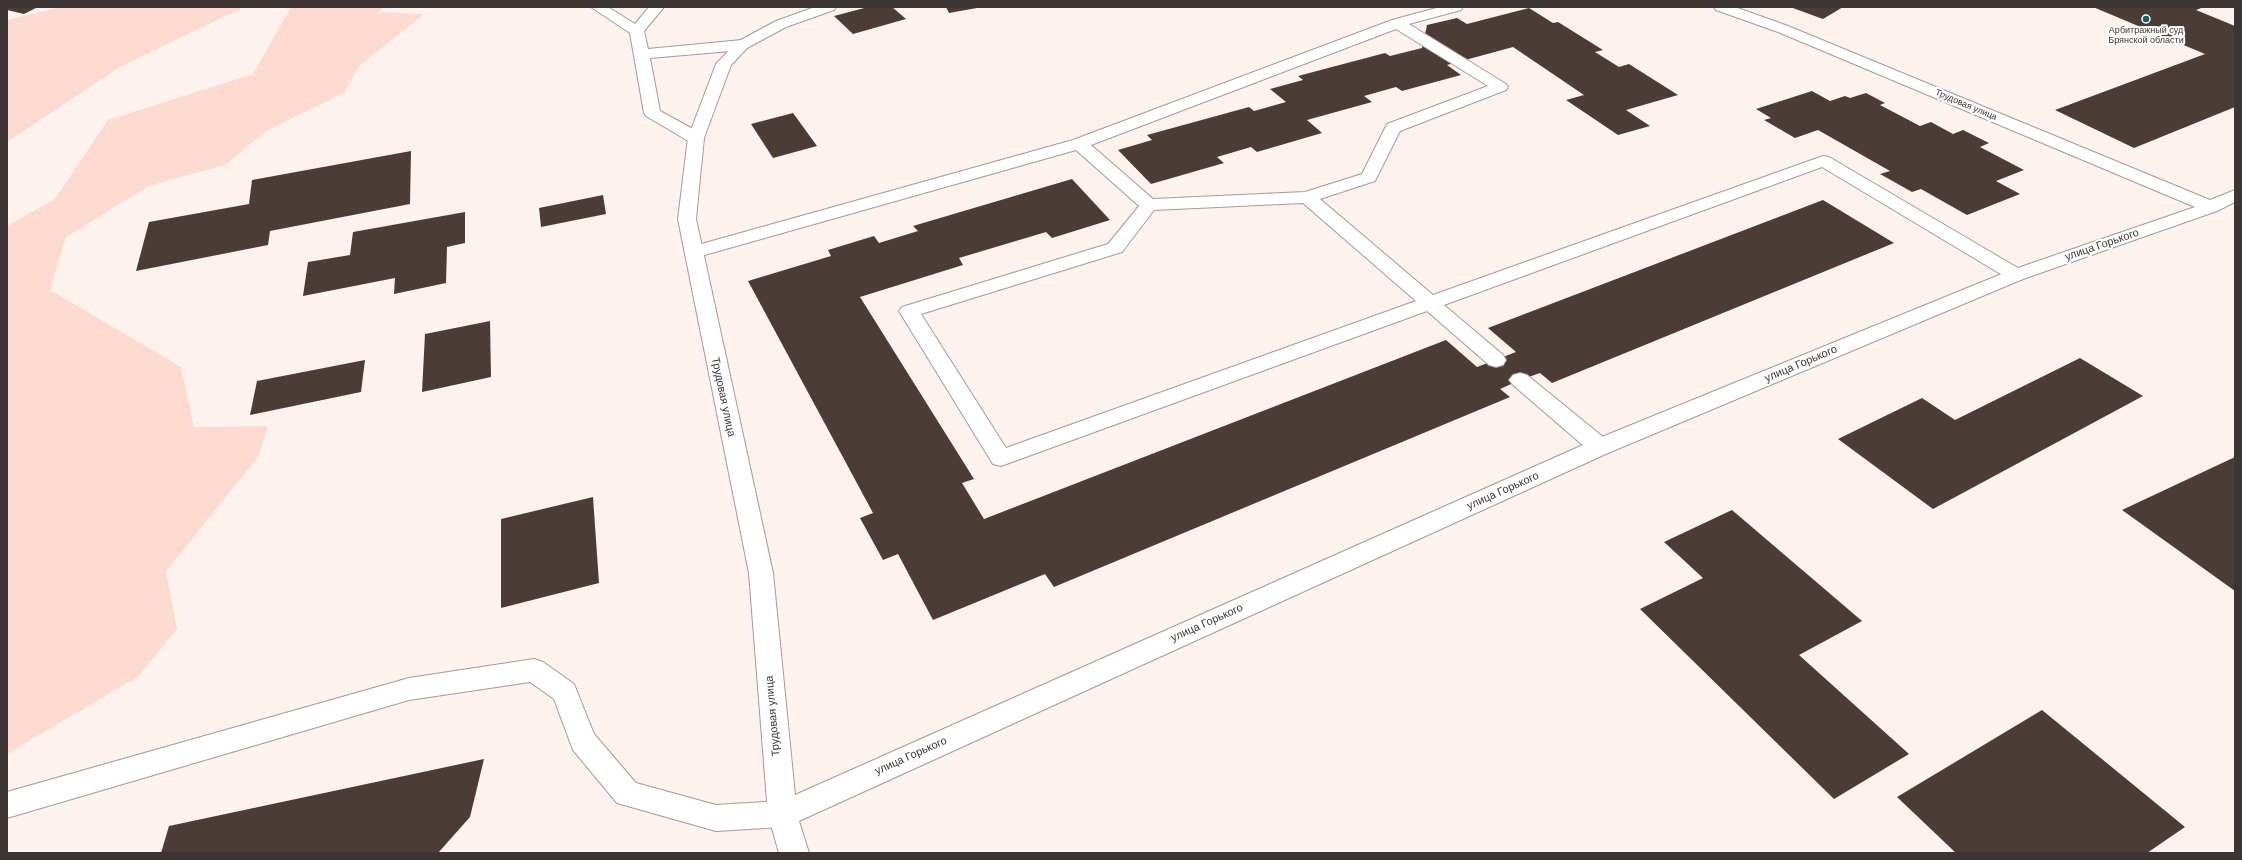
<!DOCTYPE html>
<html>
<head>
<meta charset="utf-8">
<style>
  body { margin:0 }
  #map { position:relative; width:2242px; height:860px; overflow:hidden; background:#fef2ee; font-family:Helvetica,sans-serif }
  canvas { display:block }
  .frame { position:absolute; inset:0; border:8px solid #3d3533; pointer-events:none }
</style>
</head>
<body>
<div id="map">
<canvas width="2242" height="860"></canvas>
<div class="frame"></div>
</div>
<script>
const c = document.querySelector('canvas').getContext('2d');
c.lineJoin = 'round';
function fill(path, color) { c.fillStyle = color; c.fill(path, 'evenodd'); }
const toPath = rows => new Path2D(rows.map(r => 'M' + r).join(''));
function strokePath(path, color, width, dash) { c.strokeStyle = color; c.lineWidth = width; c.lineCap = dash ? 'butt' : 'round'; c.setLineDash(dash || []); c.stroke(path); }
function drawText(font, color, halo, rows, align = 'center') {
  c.font = font + ' Helvetica,sans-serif'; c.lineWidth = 4; c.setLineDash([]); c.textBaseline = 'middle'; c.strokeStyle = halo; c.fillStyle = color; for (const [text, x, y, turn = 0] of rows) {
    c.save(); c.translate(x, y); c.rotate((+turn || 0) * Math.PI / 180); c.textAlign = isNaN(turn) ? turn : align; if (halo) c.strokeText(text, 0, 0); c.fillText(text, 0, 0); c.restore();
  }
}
const green = toPath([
  [62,7,244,7,120,67,7,142,7,20],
  [291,7,383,7,379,12,424,14,359,66,344,93,266,131,225,165,149,186,66,237,50,290,181,367,194,427,268,426,258,457,166,571,177,629,139,676,7,754,7,226,55,199,108,120,253,74]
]);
const building = toPath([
  [7,7,38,7,24,14,7,10],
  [868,7,892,7,906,19,853,34,834,16],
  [946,7,977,7,977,8,949,13],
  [1790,7,1843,7,1823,19],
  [2093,7,2204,7,2196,10,2235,26,2235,107,2134,148,2055,110,2205,54],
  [1529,8,1553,23,1558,22,1603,50,1595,52,1619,67,1629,64,1678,95,1626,110,1650,126,1618,135,1566,100,1584,95,1513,47,1447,65,1461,75,1402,91,1396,87,1364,96,1372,102,1307,120,1322,133,1257,152,1251,147,1217,157,1224,163,1151,184,1118,150,1152,140,1147,135,1249,107,1254,111,1286,102,1270,89,1303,80,1298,76,1385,53,1390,56,1422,48,1427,25,1457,18,1467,24],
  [1812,91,1830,101,1845,96,1850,98,1866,93,1885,103,1880,105,1920,126,1931,122,1953,134,1963,130,1989,143,1980,147,2024,170,1996,181,2020,194,1967,215,1921,189,1912,192,1880,174,1890,171,1818,130,1795,138,1764,120,1771,118,1756,109],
  [793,113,817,146,773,158,751,124],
  [411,151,410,204,270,231,268,245,136,271,149,222,249,204,252,180],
  [1072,179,1110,220,1052,238,1046,232,959,258,963,265,860,297,974,479,962,483,984,519,1446,340,1477,367,1516,352,1488,328,1823,200,1894,243,1552,383,1540,373,1520,380,1500,389,1510,397,1054,587,1045,574,933,620,898,554,883,560,860,518,873,513,748,281,831,256,828,250,874,236,879,243,918,231,913,226],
  [603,195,606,214,541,227,539,208],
  [465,212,465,243,447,247,446,283,394,294,395,278,303,296,308,262,350,255,353,232],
  [490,321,491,377,422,392,425,334],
  [2080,358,2143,396,1933,509,1838,439,1922,398,1955,420],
  [365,360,361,392,250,415,257,381],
  [2235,457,2235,591,2122,510],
  [593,497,599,583,501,608,501,519],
  [1732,510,1862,621,1799,655,1909,754,1834,799,1640,609,1703,578,1664,542],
  [2042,710,2185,827,2147,853,1956,853,1897,797],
  [484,759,470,817,438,853,161,853,169,826]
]);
const service = toPath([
  [591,7,608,7,635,24,649,7,664,7,644,31,648,49,742,40,747,42,750,45,747,48,742,50,650,58,660,111,702,134,704,138,702,142,690,142,646,116,644,113,630,33,591,7],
  [1440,7,1463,7,1461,10,1409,24,1506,84,1508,87,1506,90,1400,131,1375,181,1320,199,1433,295,1823,156,1829,157,2023,271,2026,275,2023,279,2016,281,2009,279,1822,167,1444,305,1503,355,1506,360,1503,365,1496,367,1489,365,1427,311,1001,466,993,464,899,311,902,307,1108,244,1139,206,1076,150,701,256,694,258,687,256,685,252,687,248,1073,140,1392,20,1440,7],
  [1396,29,1488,86,1387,124,1362,174,1305,192,1153,199,1091,145,1396,29],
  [1303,203,1416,301,1006,448,921,314,1122,252,1154,210,1303,203],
  [1520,373,1527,375,1608,441,1611,447,1608,453,1600,455,1592,453,1513,385,1509,380,1513,375,1520,373],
  [534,659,543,662,574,684,594,734,636,783,716,805,782,801,792,805,796,814,792,823,782,827,716,831,617,803,573,750,554,699,530,682,409,700,7,818,7,792,409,678,534,659]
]);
const minor = toPath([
  [815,7,836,7,834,10,786,27,747,48,731,65,704,138,696,219,773,573,795,795,1592,441,2009,271,2195,207,1778,32,1716,10,1714,7,1735,7,1788,26,2210,200,2235,190,2235,202,2217,211,2023,279,1608,453,799,821,809,853,779,853,768,814,749,573,678,219,688,138,716,64,737,42,776,21,815,7]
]);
const markers = [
  [2146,19,4,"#156469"]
];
const farPoinames = [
  ["Арбитражный суд",2146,31],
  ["Брянской области",2146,41]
];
const farStreetnames = [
  ["Трудовая улица",1966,105,23]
];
const streetNames = [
  ["улица Горького",2102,245,-19],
  ["улица Горького",1801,364,-23],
  ["Трудовая улица",723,397,78],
  ["улица Горького",1503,491,-24],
  ["улица Горького",1207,623,-24],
  ["Трудовая улица",773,716,-95],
  ["улица Горького",911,756,-24]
];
fill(green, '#fddacf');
fill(building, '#4b3c37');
strokePath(service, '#aa9893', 2);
strokePath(minor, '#aa9893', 2);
fill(service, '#fff');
fill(minor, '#fff');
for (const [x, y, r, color] of markers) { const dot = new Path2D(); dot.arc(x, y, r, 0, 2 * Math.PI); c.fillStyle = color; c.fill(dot); strokePath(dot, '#fff', 1.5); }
drawText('9px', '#3d3533', '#fff', farPoinames);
drawText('9px', '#3d3533', '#fff', farStreetnames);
drawText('11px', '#3d3533', '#fff', streetNames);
</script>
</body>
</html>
